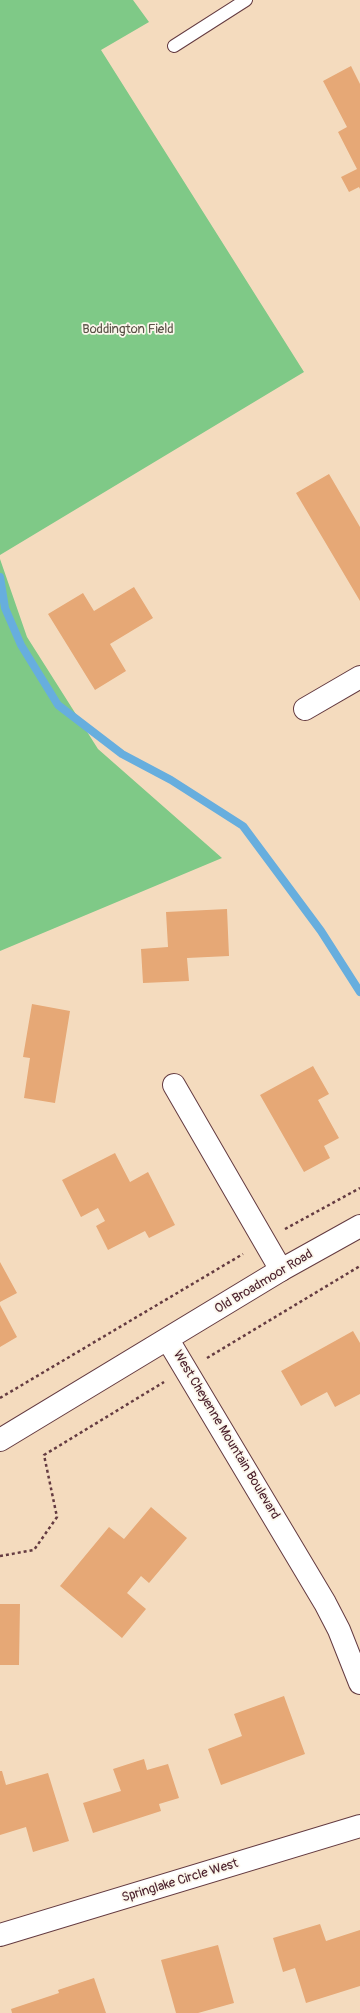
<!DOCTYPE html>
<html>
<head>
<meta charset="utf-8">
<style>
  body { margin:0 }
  canvas { display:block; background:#f4dbbe }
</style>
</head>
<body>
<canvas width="360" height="2013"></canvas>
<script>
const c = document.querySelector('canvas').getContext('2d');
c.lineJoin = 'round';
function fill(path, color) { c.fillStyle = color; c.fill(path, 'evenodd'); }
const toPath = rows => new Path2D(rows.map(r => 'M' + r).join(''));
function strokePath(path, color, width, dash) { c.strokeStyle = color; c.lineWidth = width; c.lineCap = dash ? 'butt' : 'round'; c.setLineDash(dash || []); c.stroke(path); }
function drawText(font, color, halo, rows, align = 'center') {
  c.font = font + ' Pangolin,sans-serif'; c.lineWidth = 3.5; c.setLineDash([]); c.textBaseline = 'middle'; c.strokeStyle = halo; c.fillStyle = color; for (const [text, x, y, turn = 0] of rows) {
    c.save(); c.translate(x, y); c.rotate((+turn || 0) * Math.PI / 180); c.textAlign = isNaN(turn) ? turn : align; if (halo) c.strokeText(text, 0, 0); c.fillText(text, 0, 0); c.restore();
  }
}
const green = toPath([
  [0,0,133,0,149,22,101,50,304,372,0,555],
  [0,559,27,637,98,749,222,858,0,951]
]);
const stream = toPath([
  [0,577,5,608,21,645,58,705,122,754,171,780,243,826,321,931,360,992]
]);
const building = toPath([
  [351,66,360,84,360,189,359,187,349,192,341,177,357,169,338,132,347,127,323,81],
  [329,474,360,527,360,601,296,493],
  [134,587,153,618,110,644,126,671,95,690,48,614,83,593,94,611],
  [227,909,229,956,187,958,189,981,143,983,141,949,168,947,166,912],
  [32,1004,70,1011,55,1103,24,1098,30,1058,23,1057],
  [313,1066,329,1094,318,1100,339,1138,324,1146,330,1158,304,1172,260,1095],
  [115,1153,130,1182,148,1172,175,1225,149,1238,145,1231,108,1250,96,1226,105,1221,98,1208,81,1217,62,1180],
  [0,1262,17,1293,0,1302],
  [0,1305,17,1337,0,1347],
  [353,1331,360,1343,360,1394,335,1407,327,1392,301,1406,281,1371],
  [151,1507,187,1538,149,1583,141,1576,127,1593,146,1609,122,1638,60,1586,109,1527,124,1539],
  [0,1604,20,1604,19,1665,0,1665],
  [284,1696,305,1754,221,1785,208,1749,242,1736,234,1714],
  [144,1759,147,1770,168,1764,179,1798,159,1804,161,1811,93,1833,83,1803,121,1791,113,1769],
  [0,1771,2,1771,6,1785,48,1773,69,1841,33,1852,26,1827,0,1835],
  [320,1924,326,1941,360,1930,360,1986,306,2003,295,1968,283,1972,273,1938],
  [218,1945,234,2003,198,2013,176,2013,161,1960],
  [94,1978,106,2013,12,2013,11,2009,59,1993,58,1990]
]);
const path = toPath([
  [285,1229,360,1188],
  [207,1358,360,1266],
  [0,1398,243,1254],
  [0,1556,34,1550,57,1517,44,1455,164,1382]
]);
const service = toPath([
  [174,46,246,0]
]);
const minor = toPath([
  [305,709,360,677],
  [174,1085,281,1270],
  [0,1935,360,1826]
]);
const tertiary = toPath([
  [168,1340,325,1603,339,1630,360,1683],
  [0,1440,281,1270,360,1226]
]);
const parkNames = [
  ["Boddington Field",128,330]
];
const streetNames = [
  ["Old Broadmoor Road",264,1282,-31],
  ["West Cheyenne Mountain Boulevard",226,1435,59],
  ["Springlake Circle West",180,1881,-17]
];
fill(green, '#7fc987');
strokePath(stream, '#67aede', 8);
fill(building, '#e6a876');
strokePath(service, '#643b41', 14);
strokePath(minor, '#643b41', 24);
strokePath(tertiary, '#643b41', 24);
strokePath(path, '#643b41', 2.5, [3, 3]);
strokePath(service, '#fff', 12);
strokePath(minor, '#fff', 22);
strokePath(tertiary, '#fff', 22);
drawText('13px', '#5a5247', '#fbf7ec', parkNames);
drawText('13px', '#4a1f2b', '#fbf7ec', streetNames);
</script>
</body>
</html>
